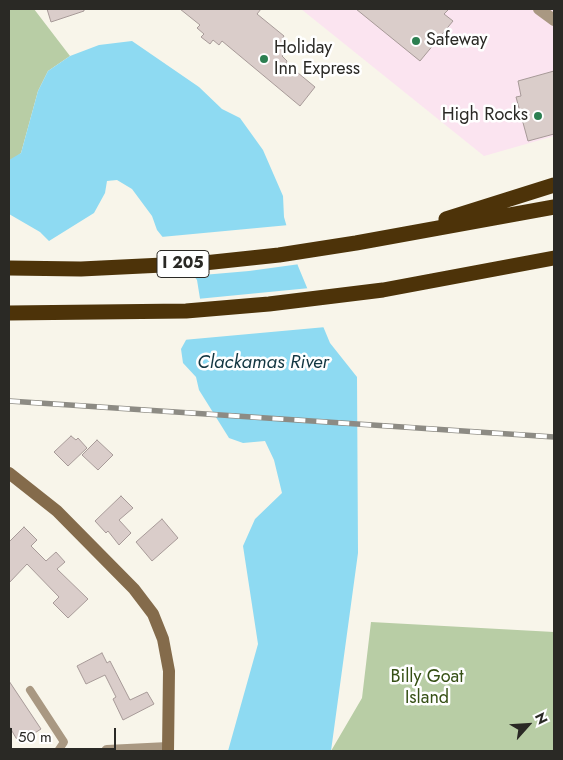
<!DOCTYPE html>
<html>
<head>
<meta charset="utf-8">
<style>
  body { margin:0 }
  #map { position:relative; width:563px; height:760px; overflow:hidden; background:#f8f5ea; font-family:Jost,sans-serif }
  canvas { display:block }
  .frame { position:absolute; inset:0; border:10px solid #2a2925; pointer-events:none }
  .north { position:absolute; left:503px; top:700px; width:50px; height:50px; -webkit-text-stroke:4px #fff; paint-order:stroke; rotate:64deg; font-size:14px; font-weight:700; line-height:20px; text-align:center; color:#2a2925 }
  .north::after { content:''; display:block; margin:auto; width:18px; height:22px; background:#2a2925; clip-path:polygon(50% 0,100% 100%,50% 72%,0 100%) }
  .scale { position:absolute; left:10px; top:728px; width:106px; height:22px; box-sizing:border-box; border:2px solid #2a2925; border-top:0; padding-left:6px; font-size:15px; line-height:18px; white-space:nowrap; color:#2a2925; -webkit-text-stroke:4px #fff; paint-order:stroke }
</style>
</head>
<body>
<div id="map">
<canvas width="563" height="760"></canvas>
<div class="frame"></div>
<div class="north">N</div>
<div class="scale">50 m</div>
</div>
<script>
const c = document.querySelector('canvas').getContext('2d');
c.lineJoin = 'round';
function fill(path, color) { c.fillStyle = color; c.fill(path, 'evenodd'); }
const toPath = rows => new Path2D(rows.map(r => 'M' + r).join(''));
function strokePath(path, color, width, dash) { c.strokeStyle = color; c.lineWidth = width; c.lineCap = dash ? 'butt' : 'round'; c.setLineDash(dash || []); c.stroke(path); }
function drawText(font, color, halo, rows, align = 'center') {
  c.font = font + ' Jost,sans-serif'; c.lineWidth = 5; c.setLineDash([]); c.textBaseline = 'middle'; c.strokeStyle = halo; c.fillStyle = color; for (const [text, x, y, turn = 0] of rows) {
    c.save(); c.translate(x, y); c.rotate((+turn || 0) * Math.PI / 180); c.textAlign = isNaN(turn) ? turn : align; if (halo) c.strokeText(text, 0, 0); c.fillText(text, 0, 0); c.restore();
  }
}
const commercial = toPath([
  [301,9,554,9,554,136,484,156]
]);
const green = toPath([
  [9,9,34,9,70,56,48,71,38,91,21,153,11,161,9,160],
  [371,622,554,632,554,751,331,751,362,698]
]);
const water = toPath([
  [132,41,199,87,222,109,240,118,263,150,283,196,284,217,298,266,330,343,357,377,358,553,331,751,228,751,258,644,243,546,255,519,282,493,274,460,265,441,243,443,229,438,199,390,196,377,183,363,181,349,202,311,197,280,157,230,152,216,132,189,117,180,107,181,105,193,94,213,49,241,40,232,9,214,9,160,21,153,38,91,48,71,70,56,99,45]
]);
const pier = toPath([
  [289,225,300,264,249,271,191,276,161,237],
  [310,288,326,327,183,340,199,311,197,299]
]);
const building = toPath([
  [47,9,84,9,84,11,51,22,47,9],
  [180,9,261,9,257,14,284,36,281,41,289,48,282,56,287,61,286,63,315,87,300,106,222,41,219,45,213,40,210,44,201,37,204,34,197,28,200,25,180,9],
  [356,9,449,9,444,14,453,21,420,61,356,9],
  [554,71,554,134,528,141,516,97,521,96,518,81,554,71],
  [71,436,76,440,78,438,87,448,68,466,54,452,71,436],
  [97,440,113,455,98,470,82,455,97,440],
  [121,496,133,508,119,520,131,533,119,545,108,531,106,533,95,521,121,496],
  [162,519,178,538,152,561,136,542,162,519],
  [24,527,37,540,31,546,46,561,56,552,65,562,57,569,88,599,68,618,53,603,59,597,27,564,9,583,9,542,24,527],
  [102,653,107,663,110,661,130,700,147,692,154,704,123,720,113,699,116,697,105,675,86,684,77,666,102,653],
  [9,681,41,729,19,743,9,726,9,681]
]);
const lane = toPath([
  [30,690,64,742,58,751]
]);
const street = toPath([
  [539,9,554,20],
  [107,751,168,748]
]);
const secondary = toPath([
  [9,473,57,511,134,589,153,614,163,639,169,671,168,751]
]);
const highway = toPath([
  [446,219,554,185],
  [9,268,81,269,204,263,279,255,356,243,554,207],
  [9,313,186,311,269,304,383,290,554,258]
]);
const rail = toPath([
  [9,401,554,437]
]);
const markers = [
  [416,41,5,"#2c7f51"],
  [264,59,5,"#2c7f51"],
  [538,116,5,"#2c7f51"]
];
const shields = [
  [183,264,52]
];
const shieldNames = [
  ["I 205",183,264]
];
const poiNames = [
  ["Safeway",426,41],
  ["Holiday",274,49],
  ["Inn Express",274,70],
  ["High Rocks",528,116,"right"]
];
const parkNames = [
  ["Billy Goat",427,678],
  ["Island",427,699]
];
const waterNames = [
  ["Clackamas River",263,363]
];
fill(commercial, '#fbe4f0');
fill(green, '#b8cda5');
fill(water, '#8edaf2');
fill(pier, '#f8f5ea');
fill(building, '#dacdca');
strokePath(building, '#a79a98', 1);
strokePath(lane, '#a99882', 8);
strokePath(street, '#a99882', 12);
strokePath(secondary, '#846b4b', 12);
strokePath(highway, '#4d3309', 15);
strokePath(rail, '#8d8b84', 5.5);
strokePath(rail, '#fff', 4, [11]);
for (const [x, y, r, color] of markers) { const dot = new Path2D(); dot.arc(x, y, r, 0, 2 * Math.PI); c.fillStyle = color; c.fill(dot); strokePath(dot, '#fff', 2); }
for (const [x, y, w] of shields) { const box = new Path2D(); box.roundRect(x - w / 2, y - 13.5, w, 27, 4); c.fillStyle = '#fff'; c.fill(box); strokePath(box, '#2a2925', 1); }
drawText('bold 16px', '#2a2925', null, shieldNames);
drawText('18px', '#2a2925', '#fff', poiNames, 'left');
drawText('18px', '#365015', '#fff', parkNames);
drawText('italic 19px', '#133742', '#fff', waterNames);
</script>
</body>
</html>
